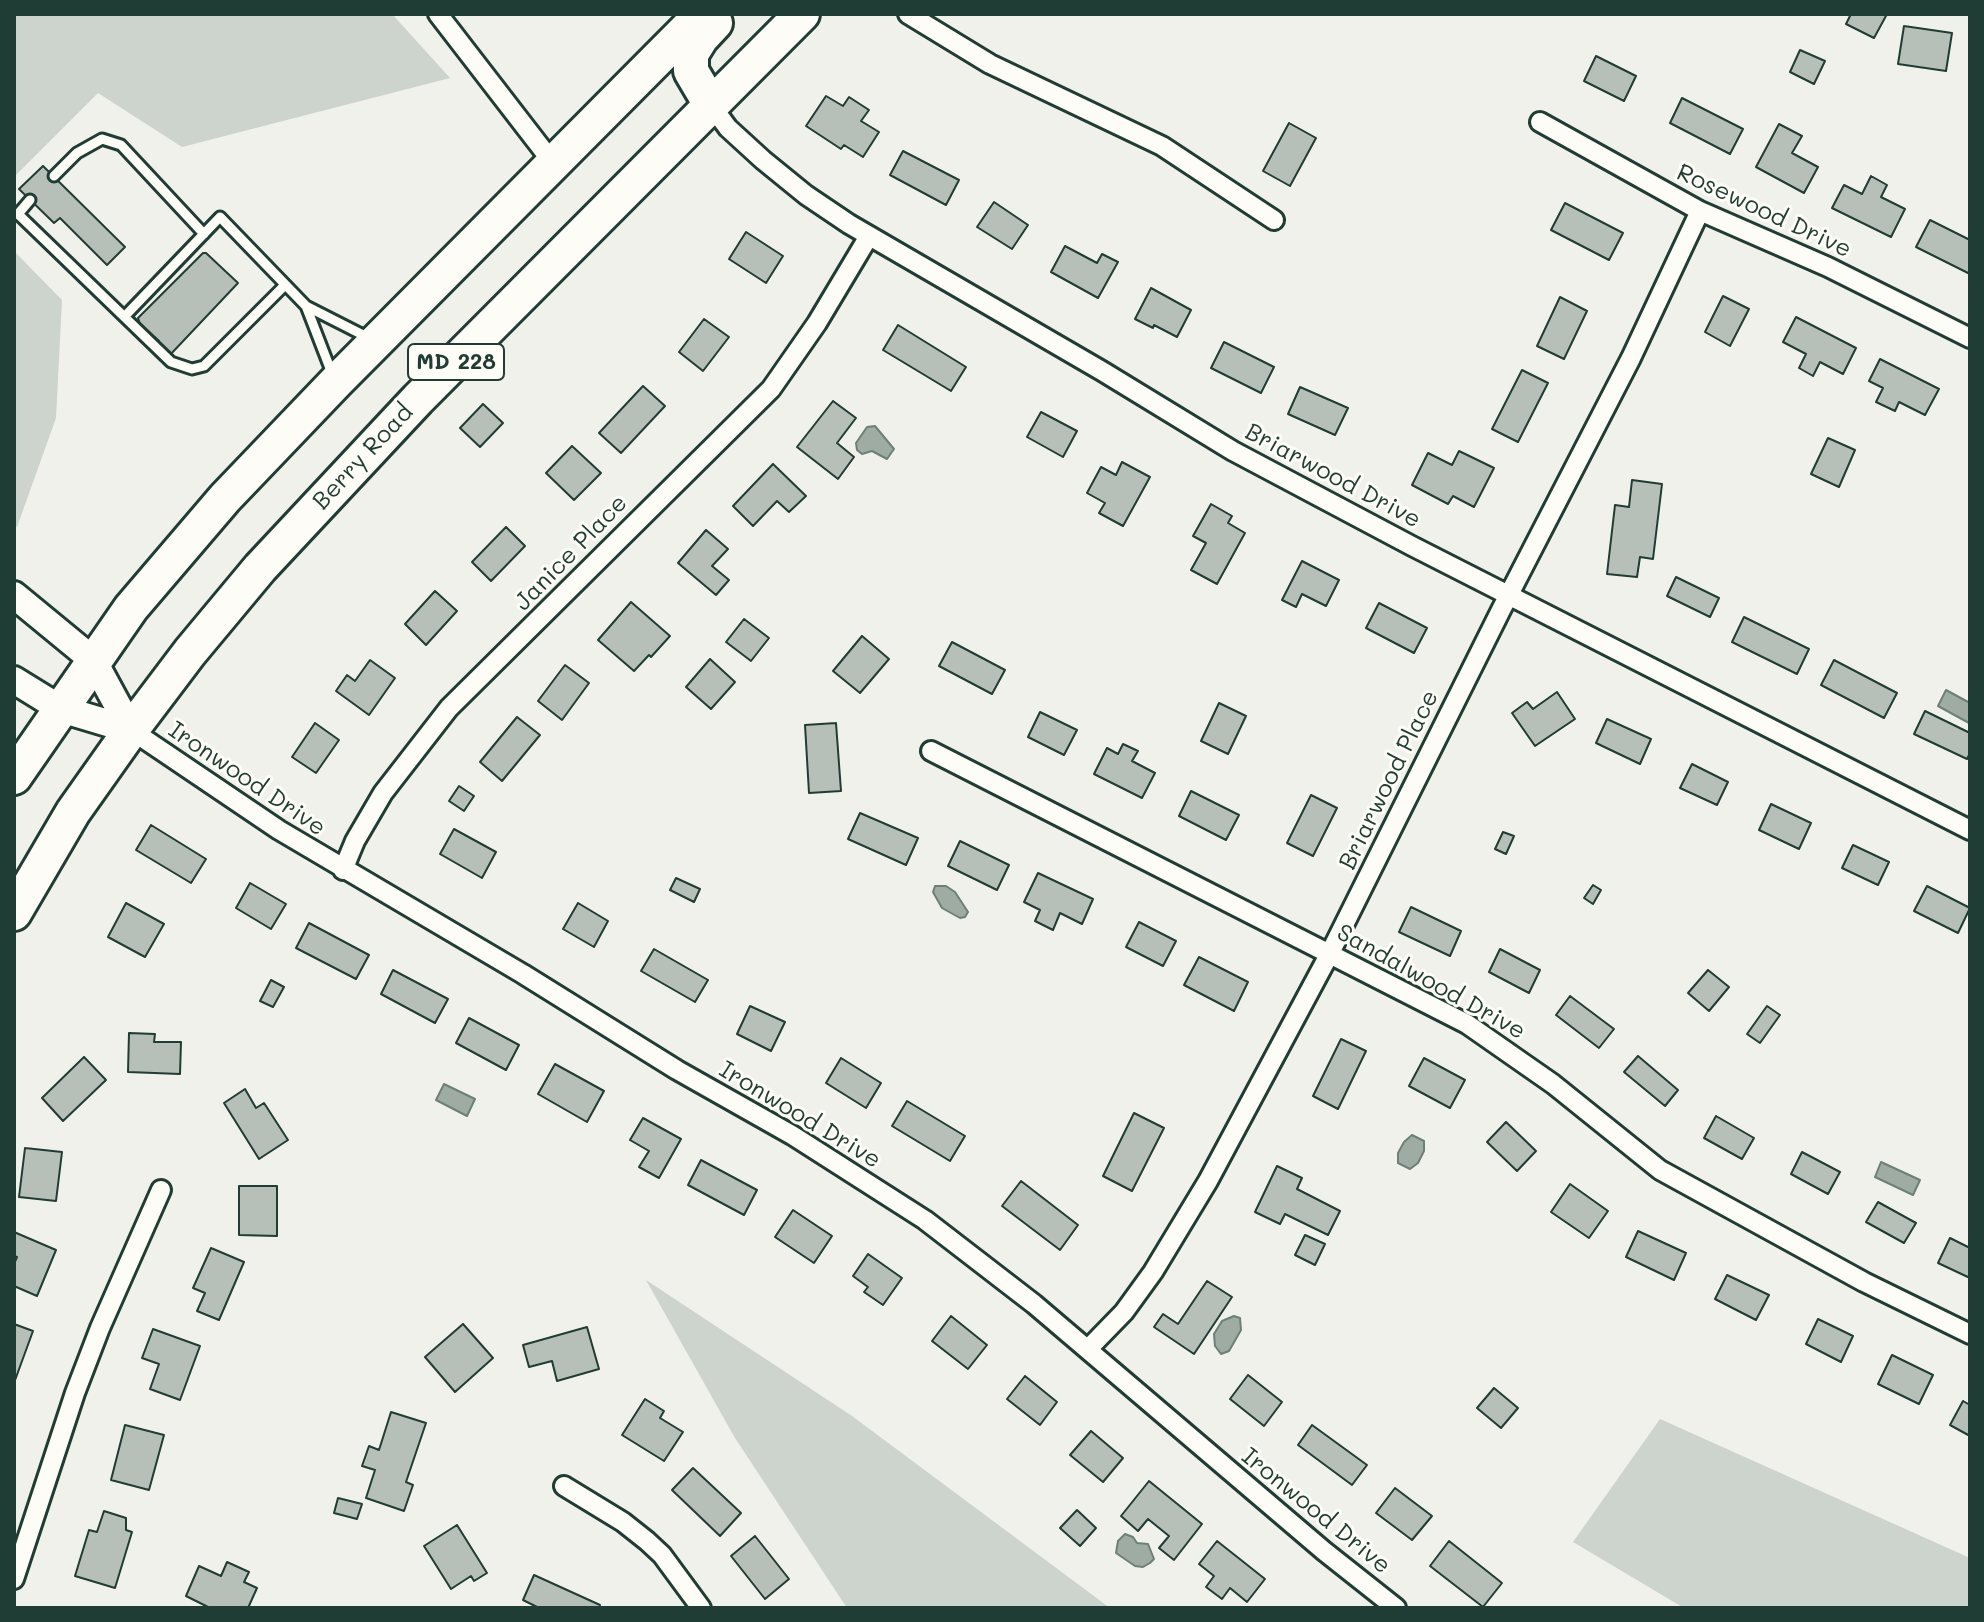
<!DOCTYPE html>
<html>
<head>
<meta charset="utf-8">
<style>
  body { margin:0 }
  #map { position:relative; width:1984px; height:1622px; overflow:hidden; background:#f0f1eb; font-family:Mali,sans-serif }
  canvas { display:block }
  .frame { position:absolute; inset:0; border:16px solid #1f3d34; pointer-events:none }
</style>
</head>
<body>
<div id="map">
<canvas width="1984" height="1622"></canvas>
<div class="frame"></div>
</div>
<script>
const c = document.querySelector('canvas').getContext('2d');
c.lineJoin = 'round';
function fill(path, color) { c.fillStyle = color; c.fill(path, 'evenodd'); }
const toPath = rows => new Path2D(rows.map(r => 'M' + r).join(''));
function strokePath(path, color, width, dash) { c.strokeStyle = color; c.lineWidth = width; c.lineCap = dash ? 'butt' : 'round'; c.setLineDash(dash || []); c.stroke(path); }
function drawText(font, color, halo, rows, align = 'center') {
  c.font = font + ' Mali,sans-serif'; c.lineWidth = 6; c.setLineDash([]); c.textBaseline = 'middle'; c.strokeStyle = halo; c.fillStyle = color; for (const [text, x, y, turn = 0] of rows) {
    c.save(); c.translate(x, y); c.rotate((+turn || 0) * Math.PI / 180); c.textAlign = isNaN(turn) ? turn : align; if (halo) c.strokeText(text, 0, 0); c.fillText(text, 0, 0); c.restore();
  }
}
const green = toPath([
  [14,14,392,14,450,78,182,147,98,93,14,177],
  [14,251,62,300,56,418,17,527,14,525],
  [646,1280,852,1416,1110,1608,847,1608,735,1438],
  [1660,1419,1970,1558,1970,1608,1684,1608,1573,1542]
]);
const water = toPath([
  [875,426,894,449,887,459,872,451,862,454,857,450,856,443,867,427,875,426],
  [1946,690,1970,703,1969,723,1938,706,1946,690],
  [935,886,946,886,955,892,968,912,965,917,960,918,942,908,933,892,935,886],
  [444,1084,475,1099,467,1116,436,1100,444,1084],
  [1412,1135,1424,1141,1424,1151,1418,1163,1410,1169,1398,1163,1398,1153,1404,1142,1412,1135],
  [1881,1162,1920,1180,1913,1195,1875,1177,1881,1162],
  [1234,1316,1240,1318,1241,1330,1229,1351,1221,1354,1215,1346,1214,1334,1222,1321,1234,1316],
  [1125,1534,1133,1537,1137,1543,1148,1544,1154,1559,1150,1563,1143,1567,1135,1566,1116,1553,1118,1541,1125,1534]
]);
const building = toPath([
  [1846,14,1887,14,1874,38,1846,24,1850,16,1846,14],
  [1904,26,1952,33,1946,71,1898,64,1904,26],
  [1800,50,1825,61,1814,84,1790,72,1800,50],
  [1596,56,1636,76,1624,101,1584,81,1596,56],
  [826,96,843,106,849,97,869,110,861,121,879,132,863,157,844,145,841,149,806,126,826,96],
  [1682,98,1743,129,1730,154,1670,123,1682,98],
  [1289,123,1316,138,1290,186,1263,171,1289,123],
  [1779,124,1802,136,1792,153,1818,167,1804,193,1756,167,1779,124],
  [903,151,959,180,946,205,890,175,903,151],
  [43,166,125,247,107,265,60,218,54,223,19,189,43,166],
  [1871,176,1887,185,1881,197,1905,209,1891,237,1832,208,1844,185,1862,194,1871,176],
  [994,202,1028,225,1012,249,977,227,994,202],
  [1565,203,1623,233,1609,260,1551,230,1565,203],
  [1930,220,1970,240,1970,274,1916,247,1930,220],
  [746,232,783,256,766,283,729,259,746,232],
  [1065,246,1097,263,1102,254,1118,262,1098,298,1051,272,1065,246],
  [203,253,206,253,238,283,169,356,156,344,159,341,140,324,138,318,203,253],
  [1151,288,1191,310,1177,337,1154,325,1153,328,1135,319,1151,288],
  [1723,296,1749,309,1730,346,1705,332,1723,296],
  [1560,297,1587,311,1564,359,1537,346,1560,297],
  [1796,317,1856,348,1843,374,1820,362,1813,376,1799,368,1806,354,1783,342,1796,317],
  [704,319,729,337,703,371,679,352,704,319],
  [898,325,966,367,951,391,883,350,898,325],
  [1224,342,1274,367,1261,393,1211,368,1224,342],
  [1880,359,1939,389,1925,415,1899,402,1895,411,1876,402,1883,388,1869,381,1880,359],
  [1522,370,1548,383,1518,442,1492,429,1522,370],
  [643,386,665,406,621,453,599,433,643,386],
  [1300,387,1348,408,1335,435,1288,414,1300,387],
  [833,401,856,418,837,443,854,457,838,479,797,447,833,401],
  [483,404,503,423,480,447,460,428,483,404],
  [1041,412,1077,431,1063,457,1027,437,1041,412],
  [1828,438,1855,450,1839,487,1811,474,1828,438],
  [572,446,601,473,574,500,546,473,572,446],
  [1459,451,1494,468,1474,507,1453,496,1448,504,1412,485,1428,453,1452,465,1459,451],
  [1122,462,1150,477,1123,526,1099,513,1105,503,1087,493,1101,467,1116,475,1122,462],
  [773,464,806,496,789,512,777,501,753,526,733,506,773,464],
  [1632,480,1662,484,1653,559,1640,557,1637,577,1607,574,1615,505,1629,507,1632,480],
  [1211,504,1232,516,1228,523,1245,533,1217,584,1191,570,1206,543,1193,536,1211,504],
  [506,527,525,546,491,581,472,562,506,527],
  [706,530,728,549,712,566,729,580,716,595,678,563,706,530],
  [1302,561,1339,580,1326,606,1302,594,1296,607,1282,600,1302,561],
  [1676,577,1719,598,1710,617,1667,596,1676,577],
  [435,591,457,611,426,645,405,624,435,591],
  [631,602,670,636,651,657,649,655,634,671,598,640,631,602],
  [1379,603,1427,628,1414,653,1366,628,1379,603],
  [1744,617,1809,649,1797,674,1732,642,1744,617],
  [744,619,769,638,751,661,726,642,744,619],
  [862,636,889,659,860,693,833,671,862,636],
  [952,642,1005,670,992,694,939,666,952,642],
  [710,659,735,682,711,709,686,687,710,659],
  [370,660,395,678,369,715,336,691,347,675,355,681,370,660],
  [1834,660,1897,693,1884,718,1821,685,1834,660],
  [565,665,589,683,562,720,538,701,565,665],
  [1557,692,1575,719,1535,746,1512,713,1527,702,1533,709,1557,692],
  [1219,703,1246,716,1228,754,1201,741,1219,703],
  [1925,711,1970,733,1970,753,1967,759,1914,734,1925,711],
  [1040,712,1077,730,1064,755,1028,737,1040,712],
  [517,717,540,735,502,781,480,762,517,717],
  [1607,719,1651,739,1640,764,1596,743,1607,719],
  [315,723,339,740,316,773,292,757,315,723],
  [836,723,841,791,809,793,805,725,836,723],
  [1123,744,1138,751,1132,761,1155,773,1142,798,1094,774,1107,748,1118,754,1123,744],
  [1692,764,1728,782,1717,805,1680,788,1692,764],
  [459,786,474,796,464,811,449,801,459,786],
  [1191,791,1239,815,1226,840,1179,816,1191,791],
  [1311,795,1337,808,1313,856,1287,843,1311,795],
  [1771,804,1811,823,1799,849,1759,830,1771,804],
  [860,813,918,838,906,865,848,839,860,813],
  [151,825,206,859,191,883,136,850,151,825],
  [454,829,496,852,482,878,440,854,454,829],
  [1503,832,1514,836,1506,854,1495,849,1503,832],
  [960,841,1009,865,997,890,948,866,960,841],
  [1853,845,1889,862,1878,885,1842,868,1853,845],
  [1038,873,1093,899,1082,924,1060,913,1053,930,1035,921,1040,910,1024,902,1038,873],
  [676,878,700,889,694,902,670,890,676,878],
  [250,883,286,904,271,929,236,908,250,883],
  [1593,885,1601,890,1593,904,1584,898,1593,885],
  [1927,886,1970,908,1958,933,1914,911,1927,886],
  [126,903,164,924,145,957,108,937,126,903],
  [578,903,608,921,594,947,563,929,578,903],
  [1411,907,1461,931,1450,956,1399,932,1411,907],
  [1139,922,1176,941,1163,966,1126,947,1139,922],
  [309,923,369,955,356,979,296,948,309,923],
  [654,949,708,980,695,1002,641,971,654,949],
  [1500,949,1540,970,1529,993,1489,972,1500,949],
  [1199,957,1248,982,1234,1011,1184,985,1199,957],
  [393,970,448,999,435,1023,381,994,393,970],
  [1708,970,1729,987,1709,1011,1688,993,1708,970],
  [271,980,284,987,273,1007,260,1001,271,980],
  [1570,996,1614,1029,1599,1048,1556,1015,1570,996],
  [750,1006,785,1022,771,1051,737,1034,750,1006],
  [1767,1006,1780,1015,1760,1043,1747,1034,1767,1006],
  [469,1018,519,1045,506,1070,456,1043,469,1018],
  [129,1033,155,1034,154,1042,181,1042,180,1074,128,1072,129,1033],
  [1341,1039,1366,1051,1338,1109,1313,1096,1341,1039],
  [1638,1056,1678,1090,1665,1106,1624,1072,1638,1056],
  [84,1057,106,1080,63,1121,42,1098,84,1057],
  [841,1058,881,1083,866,1108,826,1083,841,1058],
  [1424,1058,1465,1080,1450,1108,1409,1086,1424,1058],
  [555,1064,604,1091,587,1122,538,1094,555,1064],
  [245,1089,256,1108,264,1103,288,1140,259,1159,224,1103,245,1089],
  [907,1101,965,1136,950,1161,892,1126,907,1101],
  [1134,1113,1164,1128,1132,1191,1103,1176,1134,1113],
  [1716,1116,1754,1138,1742,1159,1704,1138,1716,1116],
  [643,1118,681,1139,659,1178,639,1167,649,1151,630,1140,643,1118],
  [1506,1122,1536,1151,1517,1171,1487,1142,1506,1122],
  [25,1148,62,1152,56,1201,19,1197,25,1148],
  [1802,1152,1840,1172,1828,1194,1791,1174,1802,1152],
  [701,1160,757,1190,744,1215,688,1185,701,1160],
  [1277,1166,1302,1178,1297,1189,1340,1211,1328,1235,1285,1214,1280,1224,1255,1212,1277,1166],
  [1021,1181,1078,1225,1060,1250,1002,1206,1021,1181],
  [1570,1184,1608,1211,1589,1238,1551,1212,1570,1184],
  [239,1186,277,1186,277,1236,239,1235,239,1186],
  [1878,1202,1916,1223,1904,1243,1866,1222,1878,1202],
  [793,1210,832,1236,814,1263,775,1237,793,1210],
  [1638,1231,1686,1253,1674,1280,1626,1257,1638,1231],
  [14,1232,56,1250,37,1296,14,1286,14,1264,17,1257,14,1256,14,1232],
  [1305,1235,1325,1244,1315,1265,1295,1255,1305,1235],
  [1950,1238,1970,1248,1970,1278,1938,1263,1950,1238],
  [211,1248,244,1262,219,1320,197,1311,205,1293,193,1288,211,1248],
  [868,1254,902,1278,883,1305,864,1292,868,1287,853,1276,868,1254],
  [1727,1275,1769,1295,1756,1320,1715,1299,1727,1275],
  [1207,1281,1232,1297,1194,1354,1154,1327,1163,1314,1178,1324,1207,1281],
  [951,1316,987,1345,968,1369,932,1341,951,1316],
  [1818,1319,1853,1336,1841,1362,1806,1344,1818,1319],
  [14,1324,33,1331,14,1383,14,1324],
  [463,1324,493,1358,455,1392,425,1357,463,1324],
  [587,1327,599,1369,557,1381,552,1361,529,1367,523,1345,587,1327],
  [153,1329,200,1346,180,1400,150,1389,159,1364,142,1358,153,1329],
  [1892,1355,1933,1375,1919,1404,1878,1384,1892,1355],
  [1248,1375,1282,1402,1264,1426,1230,1399,1248,1375],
  [1025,1376,1057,1402,1040,1425,1007,1399,1025,1376],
  [1494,1388,1518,1408,1501,1428,1477,1408,1494,1388],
  [645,1399,664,1411,660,1418,683,1432,664,1461,622,1435,645,1399],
  [1963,1401,1970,1405,1970,1436,1950,1425,1963,1401],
  [391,1412,426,1423,406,1482,413,1485,404,1511,366,1498,375,1470,362,1466,369,1446,379,1450,391,1412],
  [125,1425,164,1435,149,1490,111,1480,125,1425],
  [1312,1425,1367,1465,1352,1485,1298,1445,1312,1425],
  [1091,1431,1123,1458,1103,1482,1070,1455,1091,1431],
  [693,1468,741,1513,720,1536,672,1490,693,1468],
  [1149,1481,1202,1524,1174,1560,1159,1548,1169,1536,1148,1519,1138,1531,1121,1516,1149,1481],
  [1395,1488,1432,1516,1412,1540,1376,1513,1395,1488],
  [338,1498,362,1504,357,1519,334,1513,338,1498],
  [1077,1510,1096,1528,1080,1546,1060,1528,1077,1510],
  [104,1511,126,1518,126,1530,132,1532,115,1588,75,1576,89,1530,97,1532,104,1511],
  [457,1525,487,1573,474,1581,471,1576,451,1589,424,1546,457,1525],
  [755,1536,789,1579,765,1599,731,1556,755,1536],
  [1217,1541,1265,1579,1247,1602,1230,1588,1222,1599,1206,1587,1214,1576,1199,1564,1217,1541],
  [1449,1541,1502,1583,1483,1607,1430,1566,1449,1541],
  [227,1562,249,1572,244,1582,257,1588,248,1608,210,1608,186,1596,199,1566,221,1576,227,1562],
  [534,1575,600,1605,599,1608,539,1608,523,1600,534,1575]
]);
const lane = toPath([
  [54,176,77,153,102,139,121,145,204,234],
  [30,200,18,214,171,362,192,369,204,366,285,285],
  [125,316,220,217,306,306],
  [333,376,306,306,369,338]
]);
const street = toPath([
  [438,14,553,163],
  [908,14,990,64,1162,146,1274,220],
  [711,105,728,128,763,160,806,195,849,224,1102,371,1233,451,1412,546,1970,830],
  [1540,122,1700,211,1828,267,1970,338],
  [131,730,279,830,523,974,677,1070,792,1135,925,1220,1034,1304,1324,1551,1396,1608],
  [931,751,1467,1024,1553,1084,1660,1170,1864,1282,1970,1334],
  [343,870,355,841,383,793,449,708,771,389,817,323,869,236],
  [1088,1349,1124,1312,1153,1272,1208,1181,1330,953,1501,610,1631,358,1700,211],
  [564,1486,623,1522,647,1541,662,1555,701,1608],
  [14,1579,75,1393,100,1328,161,1190]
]);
const secondary = toPath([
  [14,595,93,660,131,730],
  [14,680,61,709,131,730]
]);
const highway = toPath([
  [711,105,691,71,691,54,701,38,715,23],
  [14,777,131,608,225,498,336,382,702,14],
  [14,913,73,812,131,730,190,652,260,568,418,399,802,14]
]);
const shields = [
  [456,362,96]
];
const shieldNames = [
  ["MD 228",456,362]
];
const streetNames = [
  ["Rosewood Drive",1764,211,25],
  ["Berry Road",363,457,-47],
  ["Briarwood Drive",1333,476,28],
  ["Janice Place",571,553,-46],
  ["Ironwood Drive",247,779,34],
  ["Briarwood Place",1389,780,-64],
  ["Sandalwood Drive",1431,982,29],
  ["Ironwood Drive",800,1115,31],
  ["Ironwood Drive",1316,1511,39]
];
fill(green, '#cdd3cd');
fill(water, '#9faca4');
strokePath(water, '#6c8077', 2);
fill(building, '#b6bfb8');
strokePath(building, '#1f3d34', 2);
strokePath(lane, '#1f3d34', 15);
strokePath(street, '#1f3d34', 24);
strokePath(secondary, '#1f3d34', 32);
strokePath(highway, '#1f3d34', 40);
strokePath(lane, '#fdfcf7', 9);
strokePath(street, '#fdfcf7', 18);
strokePath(secondary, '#fdfcf7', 26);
strokePath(highway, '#fdfcf7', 34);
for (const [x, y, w] of shields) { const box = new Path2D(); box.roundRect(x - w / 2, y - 18, w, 36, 6); c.fillStyle = '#fdfcf7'; c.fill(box); strokePath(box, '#1f3d34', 2); }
drawText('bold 22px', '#1f3d34', null, shieldNames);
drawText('24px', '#1f3d34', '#fdfcf7', streetNames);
</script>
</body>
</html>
